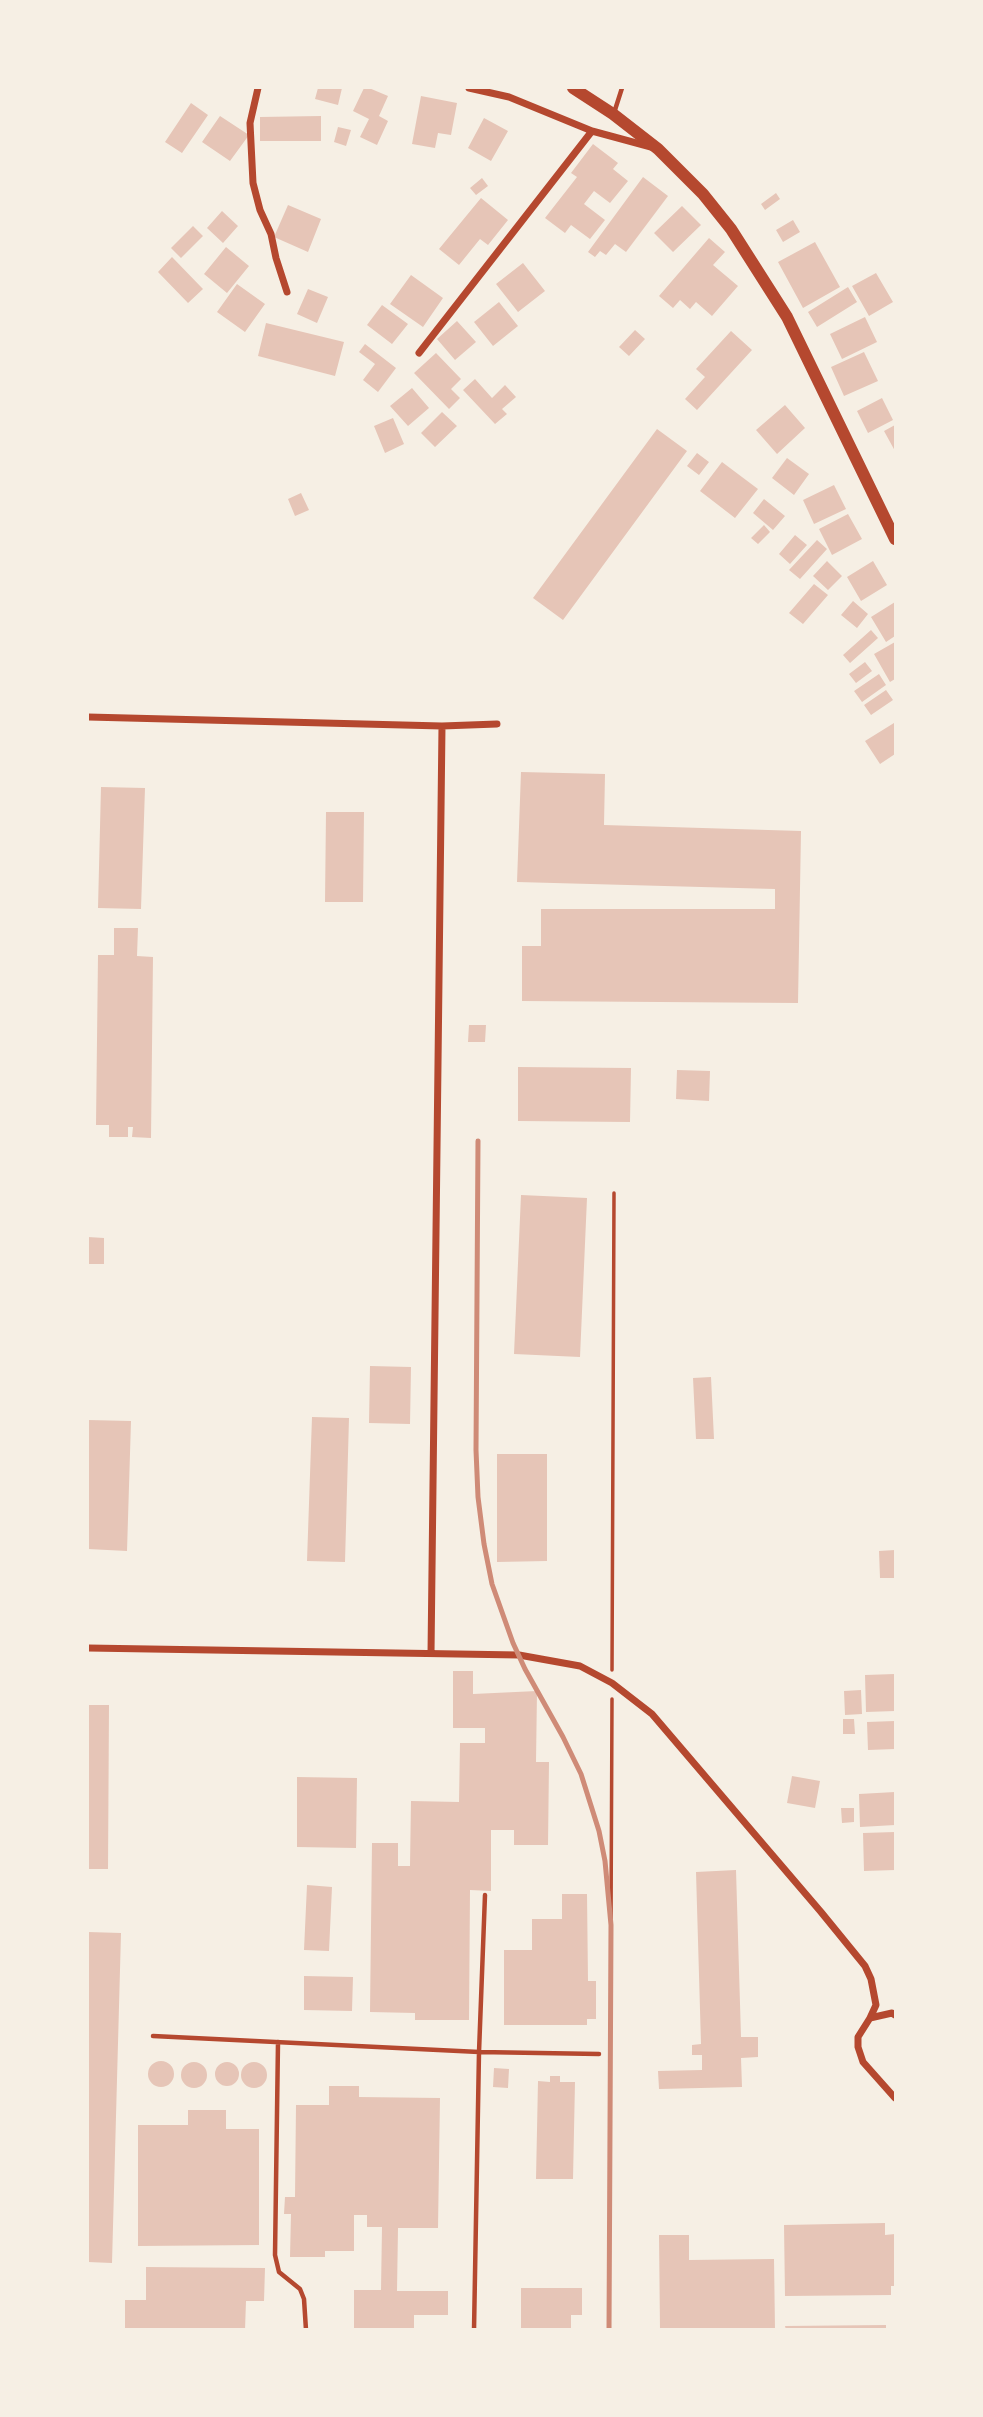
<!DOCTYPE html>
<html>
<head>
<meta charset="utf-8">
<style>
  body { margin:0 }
  #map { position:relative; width:983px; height:2417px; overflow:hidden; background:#f6efe4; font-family:Raleway,sans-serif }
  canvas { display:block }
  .frame { position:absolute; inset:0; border:89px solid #f6efe4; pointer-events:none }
</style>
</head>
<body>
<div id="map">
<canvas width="983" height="2417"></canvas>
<div class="frame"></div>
</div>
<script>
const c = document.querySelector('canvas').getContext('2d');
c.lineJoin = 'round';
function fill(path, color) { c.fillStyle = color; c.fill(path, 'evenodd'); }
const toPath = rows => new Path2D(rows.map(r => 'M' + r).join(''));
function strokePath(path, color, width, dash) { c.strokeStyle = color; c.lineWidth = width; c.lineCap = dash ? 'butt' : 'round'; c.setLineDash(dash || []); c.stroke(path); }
const building = toPath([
  [318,88,342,88,338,105,315,99],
  [364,88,369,88,388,96,379,116,388,121,377,145,360,137,369,119,353,111],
  [421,96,457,103,451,135,438,133,435,148,412,144],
  [191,103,208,115,182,153,165,142],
  [220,116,249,135,230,161,202,142],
  [321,116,321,141,260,141,260,117],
  [484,118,508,131,491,161,468,148],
  [338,127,351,130,346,146,334,142],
  [593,144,618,163,613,169,628,181,610,203,594,191,584,204,605,220,590,239,571,225,565,233,545,218,577,177,571,173],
  [643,177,668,196,626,252,615,244,606,255,600,251,595,257,588,252],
  [482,178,488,186,476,195,470,188],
  [776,193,780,199,765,210,761,204],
  [481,198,508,220,488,245,480,239,459,265,439,249],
  [288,205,321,219,308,252,274,237],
  [682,206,701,225,673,252,654,233],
  [222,211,238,226,223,243,207,228],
  [793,220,800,232,783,242,776,230],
  [193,226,203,236,181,258,171,248],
  [709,238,725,252,713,265,738,286,712,316,696,302,690,309,680,300,673,308,659,296],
  [815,242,840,287,803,308,778,262],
  [226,247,249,266,227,293,204,274],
  [172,257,203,289,188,303,158,272],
  [523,263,545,291,518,312,496,284],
  [876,273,893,302,869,316,852,286],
  [411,275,443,298,423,327,390,304],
  [237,284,265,304,245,332,217,312],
  [848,287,857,302,817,327,808,312],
  [308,289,328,297,317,323,297,314],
  [499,302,518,326,493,346,474,322],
  [382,305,408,324,392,344,367,325],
  [865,317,877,342,842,359,830,334],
  [457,321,476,342,455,360,437,339],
  [266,323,344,342,335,376,258,356],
  [635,330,645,339,629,356,619,347],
  [731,331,752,350,697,410,685,399,705,377,696,369],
  [365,344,396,368,378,392,363,380,375,364,359,352],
  [864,352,878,381,844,396,831,367],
  [436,353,461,379,451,389,460,398,449,409,414,373],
  [475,379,492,398,505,385,516,397,502,409,507,414,495,424,463,390],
  [412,388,429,408,408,426,390,406],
  [882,398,893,420,868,433,857,411],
  [785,405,805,428,777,454,756,430],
  [442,412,457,426,435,447,421,433],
  [393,418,404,444,385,453,374,426],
  [895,425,895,451,884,431],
  [657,429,687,451,563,620,533,598],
  [697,453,709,462,699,475,687,466],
  [787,458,809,474,794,495,772,478],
  [722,462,758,489,735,518,700,491],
  [834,485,846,509,814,524,803,500],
  [301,493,309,510,295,516,288,499],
  [764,499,785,516,773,530,753,513],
  [848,514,862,539,832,555,819,529],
  [764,525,770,532,758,544,751,538],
  [795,535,807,545,790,564,779,554],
  [817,540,827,549,800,579,789,570],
  [827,561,842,576,828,590,813,576],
  [873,561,887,585,861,601,847,577],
  [814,584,828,595,803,624,789,613],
  [853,601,868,614,857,628,841,615],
  [895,602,895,636,886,642,871,617],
  [871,630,878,638,850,663,843,655],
  [895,642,895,679,890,682,874,654],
  [865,662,872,671,856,683,849,674],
  [879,674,886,685,862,702,854,691],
  [886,690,893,700,871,715,864,705],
  [894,723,895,754,880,764,865,741],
  [521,772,605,774,604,825,801,831,798,1003,522,1001,522,946,541,946,541,909,775,909,775,889,517,882],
  [101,787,145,788,141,909,98,908],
  [326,812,364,812,363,902,325,902],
  [114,928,138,928,137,956,153,957,151,1138,132,1137,133,1127,128,1127,128,1137,109,1137,109,1125,96,1125,98,955,114,955],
  [469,1025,486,1025,485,1042,468,1042],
  [518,1067,631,1068,630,1122,518,1121],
  [677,1070,710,1071,709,1101,676,1099],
  [521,1195,587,1198,580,1357,514,1354],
  [88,1237,104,1238,104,1264,88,1264],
  [370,1366,411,1367,410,1424,369,1423],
  [711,1377,714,1439,696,1439,693,1378],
  [312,1417,349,1418,345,1562,307,1561],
  [88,1420,131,1421,127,1551,88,1549],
  [497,1454,547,1454,547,1561,497,1562],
  [895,1550,895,1578,880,1578,879,1551],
  [453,1671,473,1671,473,1694,537,1691,536,1762,549,1762,548,1845,514,1845,514,1830,491,1830,491,1891,470,1890,469,2020,415,2020,415,2013,370,2012,372,1843,398,1843,398,1866,410,1866,411,1801,459,1802,460,1743,485,1743,485,1728,453,1728],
  [895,1674,895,1711,866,1712,865,1675],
  [861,1690,862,1714,845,1715,844,1691],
  [88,1705,109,1705,108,1869,88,1869],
  [843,1719,854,1719,855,1734,843,1734],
  [895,1721,895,1749,868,1750,867,1722],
  [792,1776,820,1781,815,1808,787,1803],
  [297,1777,357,1778,356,1848,297,1847],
  [895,1792,895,1825,860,1827,859,1794],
  [841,1808,854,1808,854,1822,842,1823],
  [895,1832,895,1870,864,1871,863,1833],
  [736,1870,741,2037,758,2037,758,2057,741,2058,742,2087,659,2089,658,2071,702,2070,702,2055,692,2055,692,2045,701,2044,696,1872],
  [307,1885,332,1887,329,1951,304,1950],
  [562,1894,587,1894,588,1981,596,1981,596,2019,587,2019,587,2025,504,2025,504,1950,532,1950,532,1919,562,1919],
  [88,1932,121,1933,112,2263,88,2262],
  [304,1976,353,1977,352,2011,304,2010],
  '148 2074a13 13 0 1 1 26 0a13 13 0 1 1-26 0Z',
  '215 2074a12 12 0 1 1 24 0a12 12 0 1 1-24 0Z',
  '241 2075a13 13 0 1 1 26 0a13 13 0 1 1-26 0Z',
  '181 2075a13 13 0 1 1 26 0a13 13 0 1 1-26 0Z',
  [494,2068,509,2069,508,2088,493,2087],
  [550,2076,560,2076,560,2082,575,2082,573,2179,536,2179,538,2081,550,2082],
  [329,2086,359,2086,359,2097,440,2098,438,2228,398,2228,397,2291,448,2291,448,2315,414,2315,414,2330,354,2330,354,2290,381,2290,382,2227,367,2227,367,2215,354,2215,354,2251,325,2251,325,2257,290,2257,291,2214,284,2214,285,2197,295,2197,296,2105,329,2105],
  [188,2110,226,2110,226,2129,259,2129,259,2245,138,2246,138,2125,188,2125],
  [885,2223,885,2235,895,2234,895,2286,891,2286,891,2295,785,2296,784,2225],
  [659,2235,689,2235,689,2260,774,2259,775,2330,660,2330],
  [146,2267,265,2268,264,2301,246,2301,245,2330,125,2330,125,2300,146,2300],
  [521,2288,582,2288,582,2315,571,2315,571,2330,521,2330],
  [886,2325,886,2330,786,2330,785,2326]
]);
const path = toPath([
  [612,1670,614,1193],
  [611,1925,612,1699]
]);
const service = toPath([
  [614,113,622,88],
  [485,1895,479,2052,599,2054],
  [153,2036,479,2052,474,2330],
  [278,2042,275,2255,279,2272,300,2289,304,2299,306,2330]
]);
const minor = toPath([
  [258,88,250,123,253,183,260,210,271,234,276,258,287,292],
  [469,88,509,97,592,131,651,147],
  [419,353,592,131],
  [88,717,442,726,497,724],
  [88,1648,519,1655,580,1666,612,1683,652,1714,821,1912,865,1966,871,1979,876,2005,870,2018],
  [431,1653,442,726],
  [895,2015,892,2013,870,2018,858,2037,858,2047,863,2062,895,2098]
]);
const secondary = toPath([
  [573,88,613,114,658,149,703,194,731,229,787,317,895,539]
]);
const rail = toPath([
  [478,1141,476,1450,478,1497,484,1544,492,1584,513,1643,525,1669,563,1737,581,1774,599,1831,605,1861,611,1925,609,2330]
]);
fill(building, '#e6c5b7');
strokePath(path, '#b5482f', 3.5);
strokePath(service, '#b5482f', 4.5);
strokePath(minor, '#b5482f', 7);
strokePath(secondary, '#b5482f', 12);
strokePath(rail, '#cf8b77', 5);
</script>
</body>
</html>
